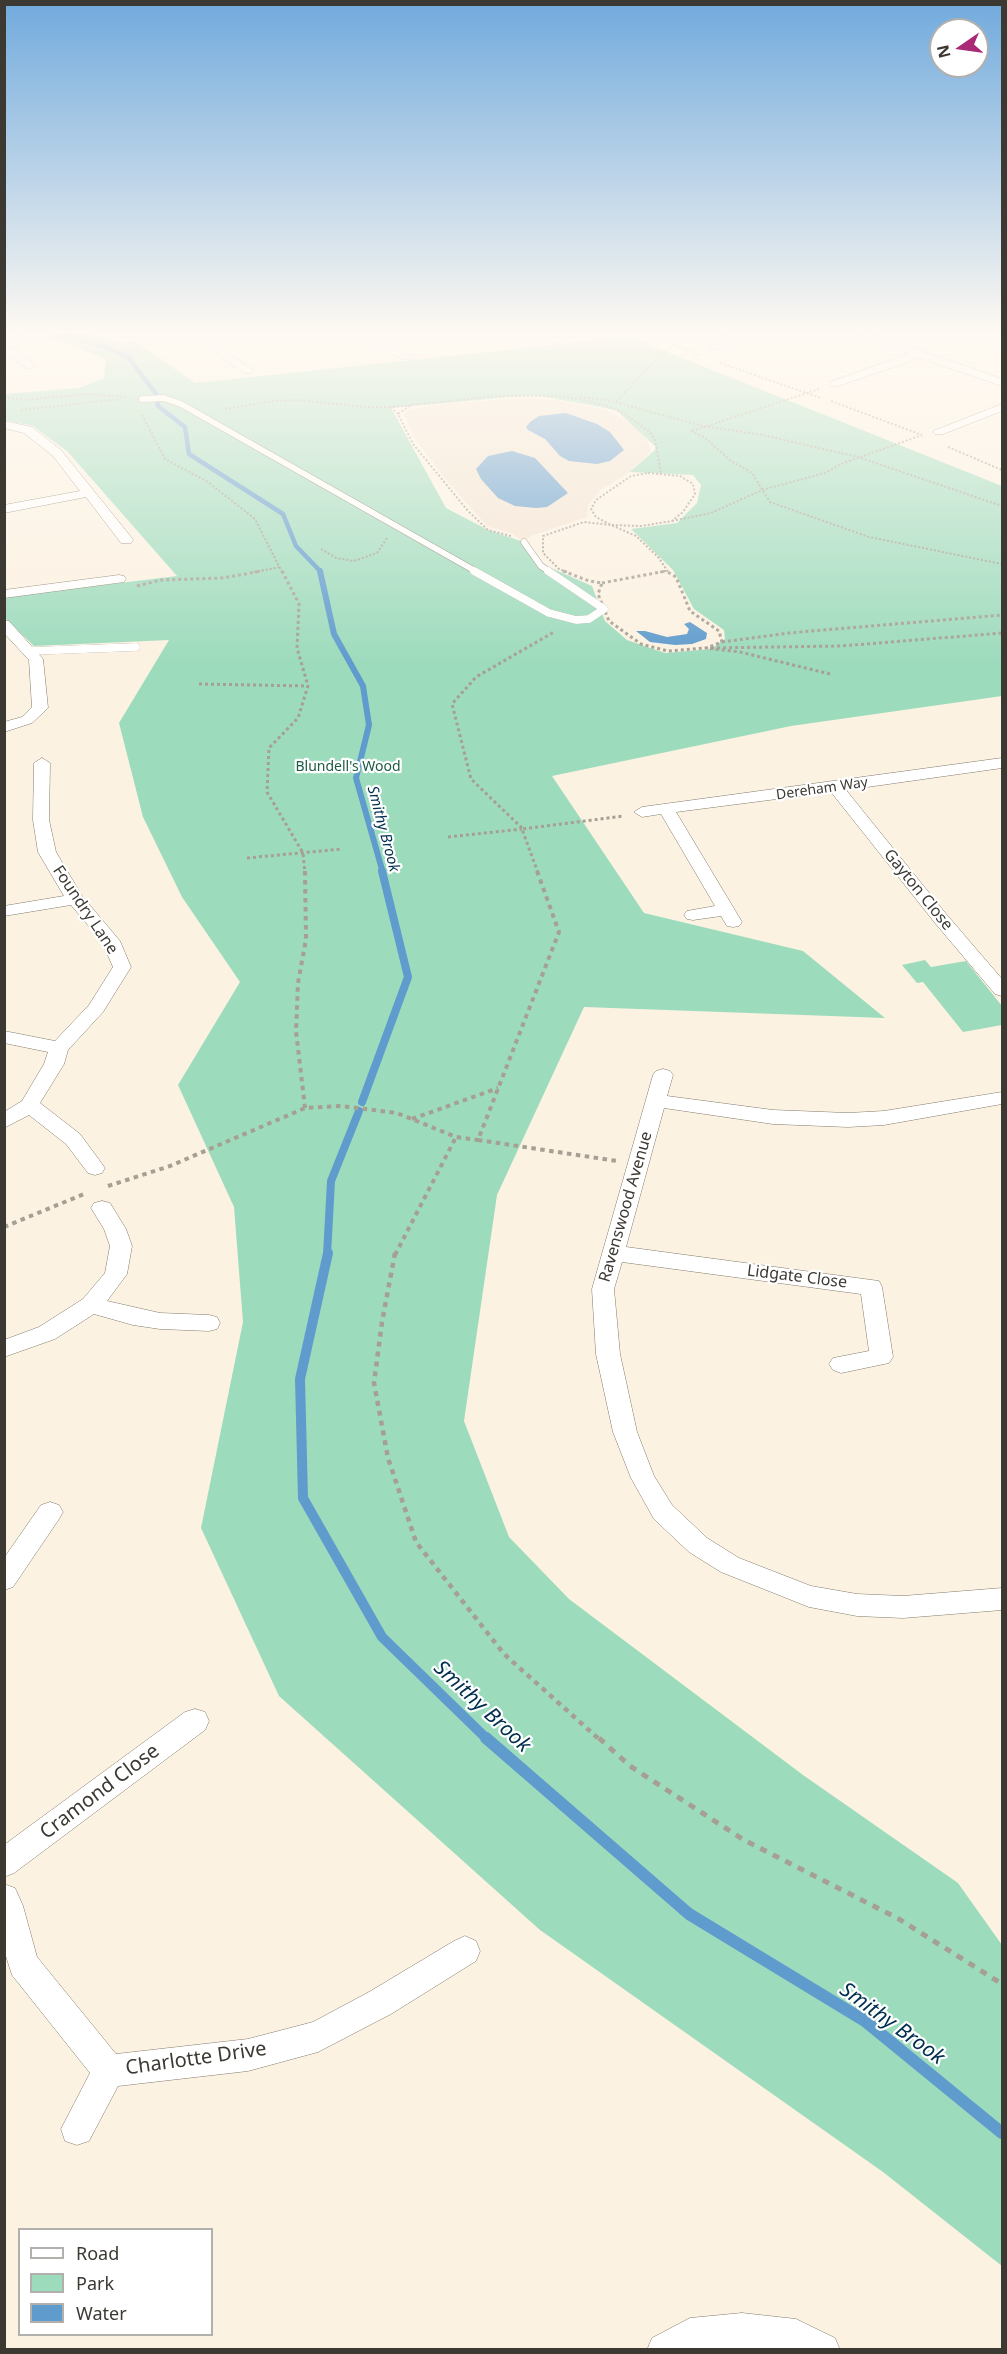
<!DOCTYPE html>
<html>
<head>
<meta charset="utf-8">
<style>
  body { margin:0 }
  #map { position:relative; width:1007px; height:2354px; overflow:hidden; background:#fcf2e2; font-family:"Noto Sans",sans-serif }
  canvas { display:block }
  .frame { position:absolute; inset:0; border:6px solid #3c3933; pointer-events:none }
  .legend { position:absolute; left:18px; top:2228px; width:195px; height:108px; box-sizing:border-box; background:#fff; border:2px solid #b1b0ad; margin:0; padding:8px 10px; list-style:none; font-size:18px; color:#3c3933 }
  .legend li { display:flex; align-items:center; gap:12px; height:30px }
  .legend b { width:30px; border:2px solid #b1b0ad }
  .north { position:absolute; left:929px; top:18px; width:60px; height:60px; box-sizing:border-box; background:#fff; border:2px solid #b1b0ad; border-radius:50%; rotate:257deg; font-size:16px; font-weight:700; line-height:24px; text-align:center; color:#3c3933 }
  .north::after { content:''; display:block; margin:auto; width:21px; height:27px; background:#a92977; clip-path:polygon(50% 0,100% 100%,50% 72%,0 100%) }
</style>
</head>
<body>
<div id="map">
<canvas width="1007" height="2354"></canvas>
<div class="frame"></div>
<ul class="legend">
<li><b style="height:8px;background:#fff"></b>Road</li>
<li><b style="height:16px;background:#9ddbbd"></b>Park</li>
<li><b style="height:16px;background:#5f9bcd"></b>Water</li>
</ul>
<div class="north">N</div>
</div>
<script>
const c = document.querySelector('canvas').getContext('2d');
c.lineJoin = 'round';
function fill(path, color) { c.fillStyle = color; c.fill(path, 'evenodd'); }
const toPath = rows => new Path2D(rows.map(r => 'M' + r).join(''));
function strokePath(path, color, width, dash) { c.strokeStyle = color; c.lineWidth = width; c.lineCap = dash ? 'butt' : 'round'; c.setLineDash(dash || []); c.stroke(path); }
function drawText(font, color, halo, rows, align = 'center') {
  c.font = font + ' "Noto Sans",sans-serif'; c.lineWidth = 4.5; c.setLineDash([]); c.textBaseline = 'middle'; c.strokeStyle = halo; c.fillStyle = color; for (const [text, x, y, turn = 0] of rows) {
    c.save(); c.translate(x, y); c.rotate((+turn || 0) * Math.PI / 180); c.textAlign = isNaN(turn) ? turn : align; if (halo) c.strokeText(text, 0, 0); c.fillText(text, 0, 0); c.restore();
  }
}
const industrial = toPath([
  [516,398,556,400,606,410,631,423,640,431,648,443,651,451,630,472,601,490,588,505,587,517,531,536,524,542,511,533,489,527,478,516,447,481,418,443,404,415,409,410,434,405]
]);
const green = toPath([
  [54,334,89,334,123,344,134,340,195,383,630,337,1002,486,1002,696,791,726,552,776,644,913,803,951,885,1018,584,1007,497,1195,464,1421,509,1537,569,1599,803,1775,958,1883,1002,1945,1002,2266,883,2172,540,1930,279,1696,201,1528,243,1322,234,1207,178,1085,240,982,182,897,143,817,119,723,169,640,34,646,5,618,5,597,177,576,68,452,33,426,5,420,5,394,79,388,104,378,106,359,47,337],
  [534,395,616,410,657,448,630,472,693,475,701,485,697,503,677,523,631,529,673,570,694,609,724,630,725,639,711,649,665,653,627,640,605,621,592,586,540,563,524,542,488,530,446,508,391,408],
  [925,960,931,967,966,961,1002,1006,1002,1025,963,1032,923,982,917,983,902,965]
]);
const water = toPath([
  [566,413,597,424,610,432,624,450,610,461,597,464,569,461,560,456,545,439,528,430,526,427,530,422,539,416],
  [512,451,535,458,568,493,547,507,536,508,515,506,498,498,481,479,476,469,488,456],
  [690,622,707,633,706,639,692,644,675,645,650,642,636,631,645,631,667,637,687,634,689,629,684,624]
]);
const streamFar4 = toPath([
  [65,335,108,348,128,357,156,394,158,406,185,427,189,454,283,514,296,546,321,572]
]);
const streamFar3 = toPath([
  [320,571,334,634,363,686,369,725,356,778,383,873]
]);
const streamFar2 = toPath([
  [362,1102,408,977,382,871],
  [327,1255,331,1181,359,1111]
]);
const streamFar1 = toPath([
  [328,1253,300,1379,303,1498,382,1637,488,1740]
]);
const stream = toPath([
  [486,1738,689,1914,865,2021,1002,2133]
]);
const pathFar4 = toPath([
  [649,334,699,355],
  [720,363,821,398],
  [4,397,24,400,87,394,126,397],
  [580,397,611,401,703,426,763,435,858,457,1002,506],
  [831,401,922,435],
  [616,402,662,353,674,345],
  [225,409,273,401,297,400,365,407,391,407],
  [21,410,121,399],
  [398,414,391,407,411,405],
  [142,415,165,459,208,482,255,519,282,572],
  [691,431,704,437,731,461,752,473,770,502,869,537,1002,564],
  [692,431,819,389],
  [948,447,1002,470],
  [648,473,680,476,693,484,695,494,683,512,672,521,641,526,611,525,596,517,591,509,596,500,631,476,648,473],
  [672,521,711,513,762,490,825,473,841,464,922,435],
  [511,536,488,530,468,511,413,444,398,414,411,405,497,396,559,396,583,400,607,406,625,414,651,433,655,440,661,474],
  [321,549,336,558,354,561,377,553,387,538],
  [254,572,281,567],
  [567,572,559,569,543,553,543,536,584,522,611,525,636,536,659,558,668,572],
  [660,572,666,571]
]);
const pathFar3 = toPath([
  [282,571,299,604,297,648,308,686,298,718,269,748,267,792,303,853,305,873],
  [563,571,589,581,602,583,598,594,609,621,641,644,668,651,706,648,722,642,719,631,690,611,676,577,666,571],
  [602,583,666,571],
  [137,586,161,580,222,578,262,571],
  [722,642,789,633,1002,615],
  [830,674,740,652,706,648,841,646,1002,633],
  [199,684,308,686],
  [522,828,471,779,452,704,476,677,554,632],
  [448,837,522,829],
  [247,858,342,849],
  [538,873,522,829,624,816]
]);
const pathFar2 = toPath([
  [305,871,306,939,298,983,296,1031,305,1108],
  [537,871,559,932,478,1140,617,1161],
  [412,1119,498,1088],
  [108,1186,170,1166,305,1108,341,1106,397,1113,456,1137,478,1140],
  [4,1227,84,1194],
  [395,1255,456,1137]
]);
const pathFar1 = toPath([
  [395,1253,382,1322,374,1383,388,1458,416,1542,504,1654,600,1740]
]);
const path = toPath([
  [599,1738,630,1766,744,1840,899,1919,1002,1984]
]);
const serviceFar1 = toPath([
  [714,347,746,337],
  [142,399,164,398,181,404,477,572],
  [524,542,541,566,550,572]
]);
const service = toPath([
  [474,571,549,613,576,620,589,619,604,609,548,571],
  [31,651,136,647]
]);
const minor = toPath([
  [26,334,42,334,10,348,20,352,33,364,35,366,29,369,4,353,4,342,26,334],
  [198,334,208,334,209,339,254,371,252,373,244,373,200,342,198,334],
  [367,334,377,334,381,342,413,357,411,359,403,359,373,346,367,334],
  [539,334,553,334,563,341,562,343,554,343,539,334],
  [725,334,778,334,773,337,746,340,725,334],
  [857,334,873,334,1002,379,1002,386,920,358,838,386,830,386,830,382,909,354,857,334],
  [1002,404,1002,411,943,434,935,434,933,431,1002,404],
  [4,421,32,427,61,450,131,537,133,540,131,543,121,543,86,497,4,513,4,505,80,491,53,456,24,433,4,428,4,421],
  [119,575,124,576,126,579,124,582,4,598,4,590,119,575],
  [4,620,9,621,43,659,48,708,32,723,4,732,4,722,22,717,32,707,29,660,4,633,4,620],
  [42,758,50,763,49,820,56,852,82,896,120,941,131,967,103,1012,68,1050,64,1064,40,1103,80,1134,105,1168,102,1173,95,1175,88,1173,66,1144,29,1115,4,1128,4,1112,22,1101,44,1064,48,1052,4,1043,4,1031,55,1041,89,1005,113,967,102,942,71,905,4,916,4,906,64,896,38,852,33,820,34,763,42,758],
  [1002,758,1002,768,846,790,947,915,1002,979,1002,996,995,994,935,923,831,792,676,812,742,922,739,926,733,927,727,926,721,916,693,920,687,919,684,915,687,911,715,906,661,814,642,817,634,812,642,807,1002,758],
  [663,1069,670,1071,673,1075,667,1096,773,1110,848,1113,884,1111,1002,1092,1002,1104,884,1125,848,1127,773,1124,664,1108,626,1247,879,1281,882,1287,893,1357,889,1363,841,1373,833,1370,829,1364,833,1358,869,1351,861,1294,622,1262,614,1289,620,1354,637,1432,654,1476,672,1505,707,1538,739,1558,811,1586,857,1594,903,1596,1002,1588,1002,1610,903,1618,857,1616,809,1607,721,1572,689,1552,654,1519,631,1478,613,1432,596,1354,592,1289,653,1075,656,1071,663,1069],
  [102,1201,110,1203,126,1229,132,1246,127,1274,107,1301,160,1313,209,1315,217,1317,220,1323,217,1329,209,1331,160,1329,133,1325,94,1314,55,1339,4,1357,4,1340,39,1327,83,1299,105,1273,110,1246,104,1229,91,1208,94,1203,102,1201],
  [50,1502,59,1505,63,1512,59,1519,13,1587,4,1590,4,1558,41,1505,50,1502],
  [195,1709,205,1712,209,1721,205,1730,14,1873,4,1877,4,1845,185,1712,195,1709],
  [4,1884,15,1888,23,1906,37,1957,116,2054,248,2039,313,2022,369,1992,454,1941,465,1936,476,1941,480,1951,476,1961,391,2014,318,2052,248,2071,118,2086,89,2141,77,2145,65,2141,61,2129,90,2073,12,1975,4,1950,4,1884],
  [742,2313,796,2319,835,2338,840,2350,647,2350,652,2338,690,2318,742,2313]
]);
const farParknames = [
  ["Blundell's Wood",348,767]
];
const farStreetnames = [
  ["Dereham Way",822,789,-8]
];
const farWaternames = [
  ["Smithy Brook",383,829,75]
];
const streetNames = [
  ["Gayton Close",918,890,51],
  ["Foundry Lane",85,910,56],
  ["Ravenswood Avenue",626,1207,-74],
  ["Lidgate Close",797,1277,7]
];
const nearStreetnames = [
  ["Cramond Close",100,1792,-37],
  ["Charlotte Drive",196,2059,-8]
];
const nearWaternames = [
  ["Smithy Brook",482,1707,43],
  ["Smithy Brook",892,2024,36]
];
fill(industrial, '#f3e4d2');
fill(green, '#9ddbbd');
fill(water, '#5f9bcd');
strokePath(streamFar4, '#5f9bcd', 4.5);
strokePath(streamFar3, '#5f9bcd', 6);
strokePath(streamFar2, '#5f9bcd', 8);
strokePath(streamFar1, '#5f9bcd', 10);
strokePath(stream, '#5f9bcd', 12);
strokePath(serviceFar1, '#837b6c', 7);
strokePath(service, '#837b6c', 8);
strokePath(minor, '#837b6c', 1);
strokePath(pathFar4, '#a69f93', 2, [2, 2]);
strokePath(pathFar3, '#a69f93', 3, [3, 3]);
strokePath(pathFar2, '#a69f93', 4, [4.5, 4.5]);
strokePath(pathFar1, '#a69f93', 4.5, [5, 5]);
strokePath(path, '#a69f93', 5, [7, 7]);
strokePath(serviceFar1, '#fff', 6);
strokePath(service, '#fff', 8);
fill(minor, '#fff');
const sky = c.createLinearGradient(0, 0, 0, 664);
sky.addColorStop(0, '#71aadd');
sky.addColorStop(0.5, '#fef9f2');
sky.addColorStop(1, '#fef9f200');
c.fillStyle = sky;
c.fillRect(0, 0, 1007, 664);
drawText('14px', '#1c5a41', '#fff', farParknames);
drawText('14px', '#3c3933', '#fff', farStreetnames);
drawText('italic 15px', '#002e4f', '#fff', farWaternames);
drawText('16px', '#3c3933', '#fff', streetNames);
drawText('20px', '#3c3933', '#fff', nearStreetnames);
drawText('italic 21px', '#002e4f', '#fff', nearWaternames);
</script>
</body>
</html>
